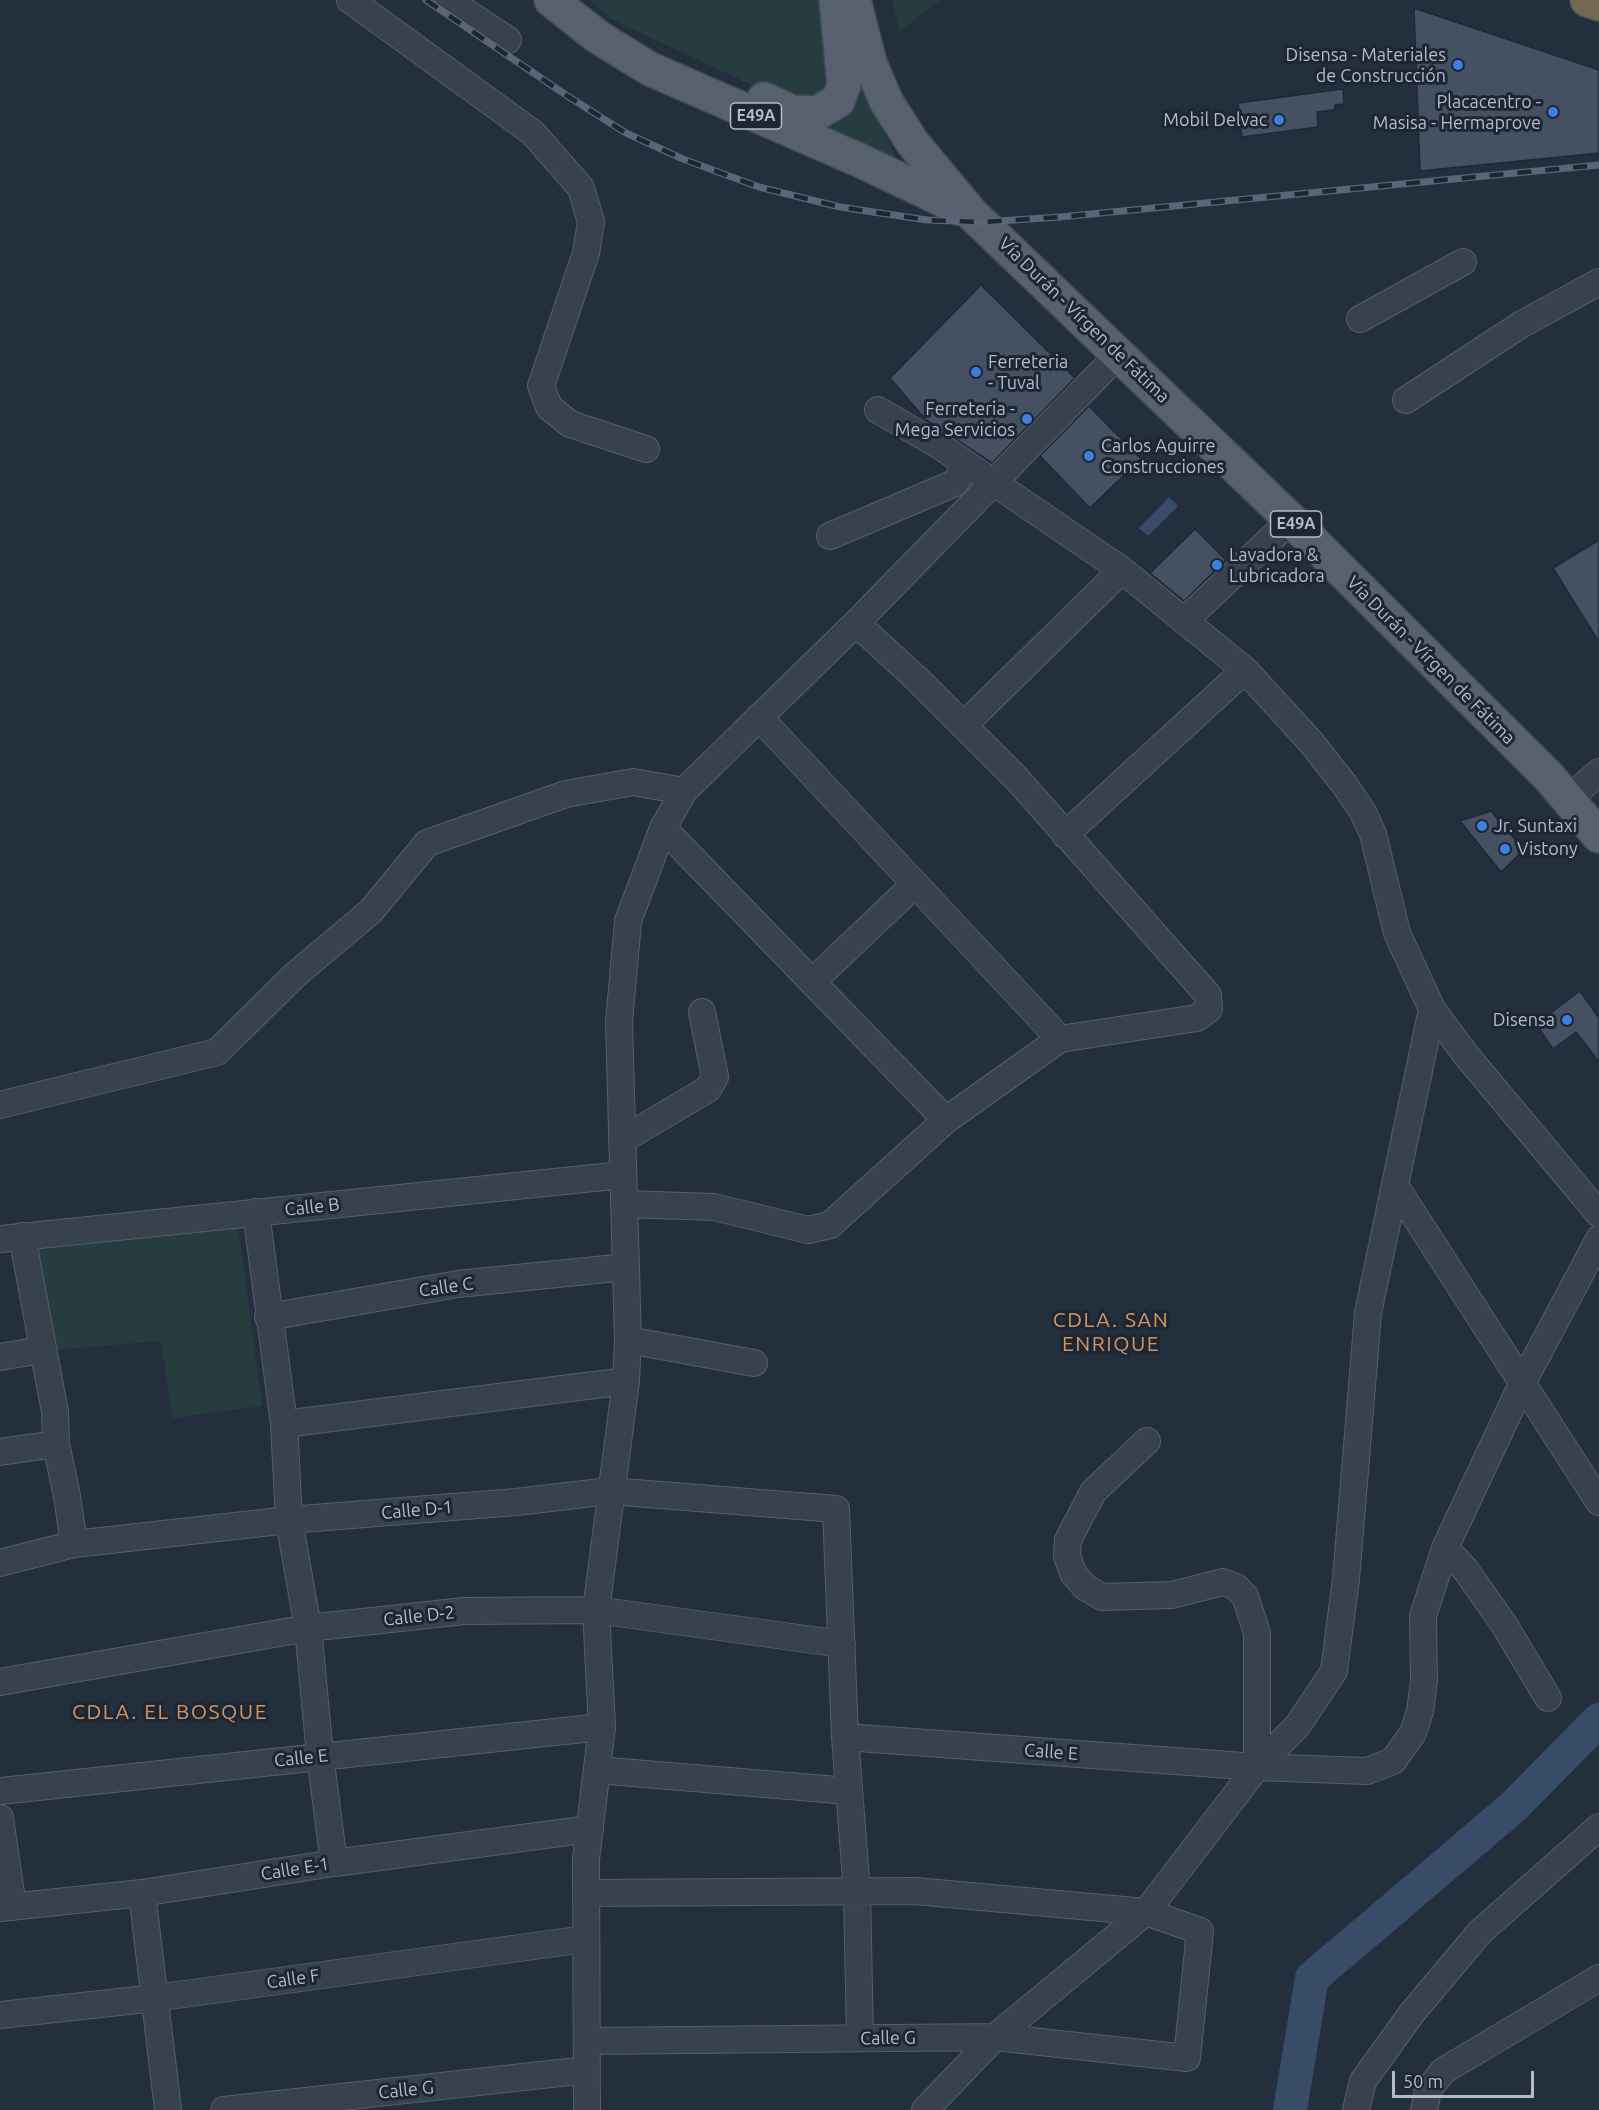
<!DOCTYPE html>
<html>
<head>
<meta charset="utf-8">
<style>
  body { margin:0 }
  #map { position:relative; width:1599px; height:2110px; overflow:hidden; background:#242f3e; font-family:Ubuntu,sans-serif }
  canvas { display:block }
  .scale { position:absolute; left:1392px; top:2071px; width:142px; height:27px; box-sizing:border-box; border:3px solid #b4bcc9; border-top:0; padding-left:8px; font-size:18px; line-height:21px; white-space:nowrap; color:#b4bcc9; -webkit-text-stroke:4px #1d2633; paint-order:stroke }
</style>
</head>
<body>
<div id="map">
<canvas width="1599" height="2110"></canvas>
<div class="scale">50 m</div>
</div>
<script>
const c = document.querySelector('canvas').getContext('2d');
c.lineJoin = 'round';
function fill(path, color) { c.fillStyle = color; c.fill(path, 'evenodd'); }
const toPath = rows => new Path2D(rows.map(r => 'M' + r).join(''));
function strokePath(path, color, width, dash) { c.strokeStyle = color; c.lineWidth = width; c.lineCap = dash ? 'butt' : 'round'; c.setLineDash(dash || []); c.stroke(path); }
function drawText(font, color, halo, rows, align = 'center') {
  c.font = font + ' Ubuntu,sans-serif'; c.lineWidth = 6; c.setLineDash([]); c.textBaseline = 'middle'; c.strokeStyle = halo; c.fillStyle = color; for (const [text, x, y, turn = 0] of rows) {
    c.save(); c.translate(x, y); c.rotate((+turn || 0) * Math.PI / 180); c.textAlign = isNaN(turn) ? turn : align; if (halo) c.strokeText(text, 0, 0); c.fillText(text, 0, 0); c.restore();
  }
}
const green = toPath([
  [589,0,826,0,827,80,825,88,812,98,784,100,613,20],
  [893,0,940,0,899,32],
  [852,68,895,156,895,161,801,121],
  [237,1218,262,1406,173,1418,161,1341,52,1350,35,1241]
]);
const water = toPath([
  [1169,497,1178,506,1148,536,1139,528]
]);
const river = toPath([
  [1290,2110,1312,1978,1512,1808,1599,1720]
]);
const building = toPath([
  [1414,8,1599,70,1599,153,1420,171,1414,8],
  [1343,89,1344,104,1335,105,1334,110,1317,112,1318,127,1242,137,1238,103,1343,89],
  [981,285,1075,378,992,463,926,420,890,378,981,285],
  [1089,406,1141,459,1090,508,1040,456,1089,406],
  [1195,529,1226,560,1184,601,1150,573,1195,529],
  [1599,540,1599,642,1553,568,1599,540],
  [1491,811,1524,850,1501,872,1460,821,1491,811],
  [1580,991,1599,1018,1599,1062,1576,1032,1553,1049,1536,1024,1580,991]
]);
const minor = toPath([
  [350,0,533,133,581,188,591,222,586,253,541,386,549,407,570,424,646,449],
  [448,0,508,40],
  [1360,319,1463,262],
  [1406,400,1522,324,1599,282],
  [878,410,940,446,1122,570,1245,670,1310,741,1344,784,1363,812,1373,834,1397,933,1432,1009,1368,1313,1346,1579,1334,1671,1298,1725,1257,1767,1146,1912,995,2037,925,2110],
  [830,536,955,483,966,464],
  [1184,621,1291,520],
  [759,717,1060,1039],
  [964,725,1122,570],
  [1569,799,1599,772],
  [663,828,946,1120],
  [1065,835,1245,670],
  [812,982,915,884],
  [1432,1009,1466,1055,1599,1214],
  [0,1105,217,1052,295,975,371,911,427,843,566,794,633,782,684,791],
  [622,1140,708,1089,715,1077,702,1012],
  [1396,1187,1599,1502],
  [624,1204,714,1207,808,1230,830,1225,946,1120,1060,1039,1197,1018,1209,1009,1208,995,1017,779,917,679,856,623],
  [256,1212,284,1424,289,1520,308,1628,320,1755,334,1863],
  [22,1236,55,1412,56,1444,67,1496,74,1544],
  [0,1239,623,1175],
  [268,1317,458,1284,626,1267],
  [628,1340,754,1363],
  [0,1357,42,1350],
  [284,1424,626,1381],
  [1147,1441,1093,1492,1068,1540,1067,1556,1073,1573,1085,1587,1102,1597,1172,1595,1223,1582,1236,1587,1245,1596,1257,1633,1257,1767],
  [0,1452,56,1444],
  [1445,1548,1465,1569,1503,1623,1548,1698],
  [0,1563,74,1544,289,1520,516,1502,610,1491,836,1509,845,1737,857,1892,860,2038],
  [0,1682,308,1628,464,1611,596,1610,842,1644],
  [845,1737,1257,1767,1367,1771,1393,1761,1413,1733,1420,1711,1424,1681,1423,1616,1445,1548,1523,1382,1599,1239],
  [597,1770,849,1791],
  [0,1791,602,1727],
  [0,1818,13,1907],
  [142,1893,168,2110],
  [586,1893,915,1891,1146,1912,1200,1931,1187,2058,995,2037,587,2041],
  [0,1908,142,1893,334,1863,590,1829],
  [0,2015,155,1998,585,1939],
  [224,2110,587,2070],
  [587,2110,586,1859,602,1727,596,1610,626,1381,628,1340,619,1022,628,921,663,828,684,791,856,623,1119,354],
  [1356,2110,1363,2081,1412,2013,1480,1932,1599,1827],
  [1424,2110,1428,2090,1443,2071,1599,1978]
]);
const major = toPath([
  [551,0,598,37,650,69,859,160,962,209],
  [854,0,870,63,886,101,912,142,972,214,1291,520,1549,777,1599,836],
  [764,99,792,112,817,113,838,101,844,85,836,0]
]);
const highway = toPath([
  [1587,0,1599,4]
]);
const rail = toPath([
  [426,0,569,97,626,133,683,159,759,187,840,207,927,220,983,222,1060,217,1599,165]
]);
const markers = [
  [1458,65,6,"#3f7fe0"],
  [1553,112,6,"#3f7fe0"],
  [1279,120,6,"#3f7fe0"],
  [976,372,6,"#3f7fe0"],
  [1027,419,6,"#3f7fe0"],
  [1089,456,6,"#3f7fe0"],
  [1217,565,6,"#3f7fe0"],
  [1482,826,6,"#3f7fe0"],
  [1505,849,6,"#3f7fe0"],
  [1567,1020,6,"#3f7fe0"]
];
const shields = [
  [756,116,51],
  [1296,524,51]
];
const shieldNames = [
  ["E49A",756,116],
  ["E49A",1296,524]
];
const poiNames = [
  ["Disensa - Materiales",1446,55],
  ["de Construcción",1446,76],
  ["Placacentro -",1541,102],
  ["Masisa - Hermaprove",1541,123],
  ["Mobil Delvac",1267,120],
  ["Ferreteria",988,362,"left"],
  ["- Tuval",988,383,"left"],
  ["Ferreteria -",1015,409],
  ["Mega Servicios",1015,430],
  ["Carlos Aguirre",1101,446,"left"],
  ["Construcciones",1101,467,"left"],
  ["Lavadora &",1229,555,"left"],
  ["Lubricadora",1229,576,"left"],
  ["Jr. Suntaxi",1494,826,"left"],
  ["Vistony",1517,849,"left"],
  ["Disensa",1555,1020]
];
const streetNames = [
  ["Vía Durán - Vírgen de Fátima",1084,320,44],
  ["Vía Durán - Vírgen de Fátima",1431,660,45],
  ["Calle B",312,1207,-6],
  ["Calle C",446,1287,-8],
  ["Calle D-1",417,1510,-5],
  ["Calle D-2",419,1616,-6],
  ["Calle E",1051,1752,4],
  ["Calle E",301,1758,-6],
  ["Calle E-1",295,1869,-9],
  ["Calle F",293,1979,-8],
  ["Calle G",888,2038,-1],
  ["Calle G",406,2090,-6]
];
const quarterNames = [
  ["CDLA. SAN",1111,1320],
  ["ENRIQUE",1111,1344],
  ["CDLA. EL BOSQUE",170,1712]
];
fill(green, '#263c3f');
fill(water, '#394c67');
strokePath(river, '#394c67', 34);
fill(building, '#455162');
strokePath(building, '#1f2835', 1.5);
strokePath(minor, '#565f6c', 28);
strokePath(major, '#414a57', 36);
strokePath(highway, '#434c59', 36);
strokePath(minor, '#38414e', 26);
strokePath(major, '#56606e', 33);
strokePath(highway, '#746855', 33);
strokePath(rail, '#5a6575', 7);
strokePath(rail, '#1d2633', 4.5, [14]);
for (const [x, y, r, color] of markers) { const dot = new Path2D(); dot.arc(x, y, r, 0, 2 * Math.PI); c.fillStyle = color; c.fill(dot); strokePath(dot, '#1d2633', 2); }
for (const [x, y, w] of shields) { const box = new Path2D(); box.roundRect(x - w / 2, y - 13, w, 26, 4.5); c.fillStyle = '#1d2633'; c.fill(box); strokePath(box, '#b4bcc9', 1.5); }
drawText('bold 16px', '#b4bcc9', null, shieldNames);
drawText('18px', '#b4bcc9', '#1d2633', poiNames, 'right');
drawText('18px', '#b4bcc9', '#1d2633', streetNames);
c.letterSpacing = '1.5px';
drawText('21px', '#d59563', '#1d2633', quarterNames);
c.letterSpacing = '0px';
</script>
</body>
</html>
